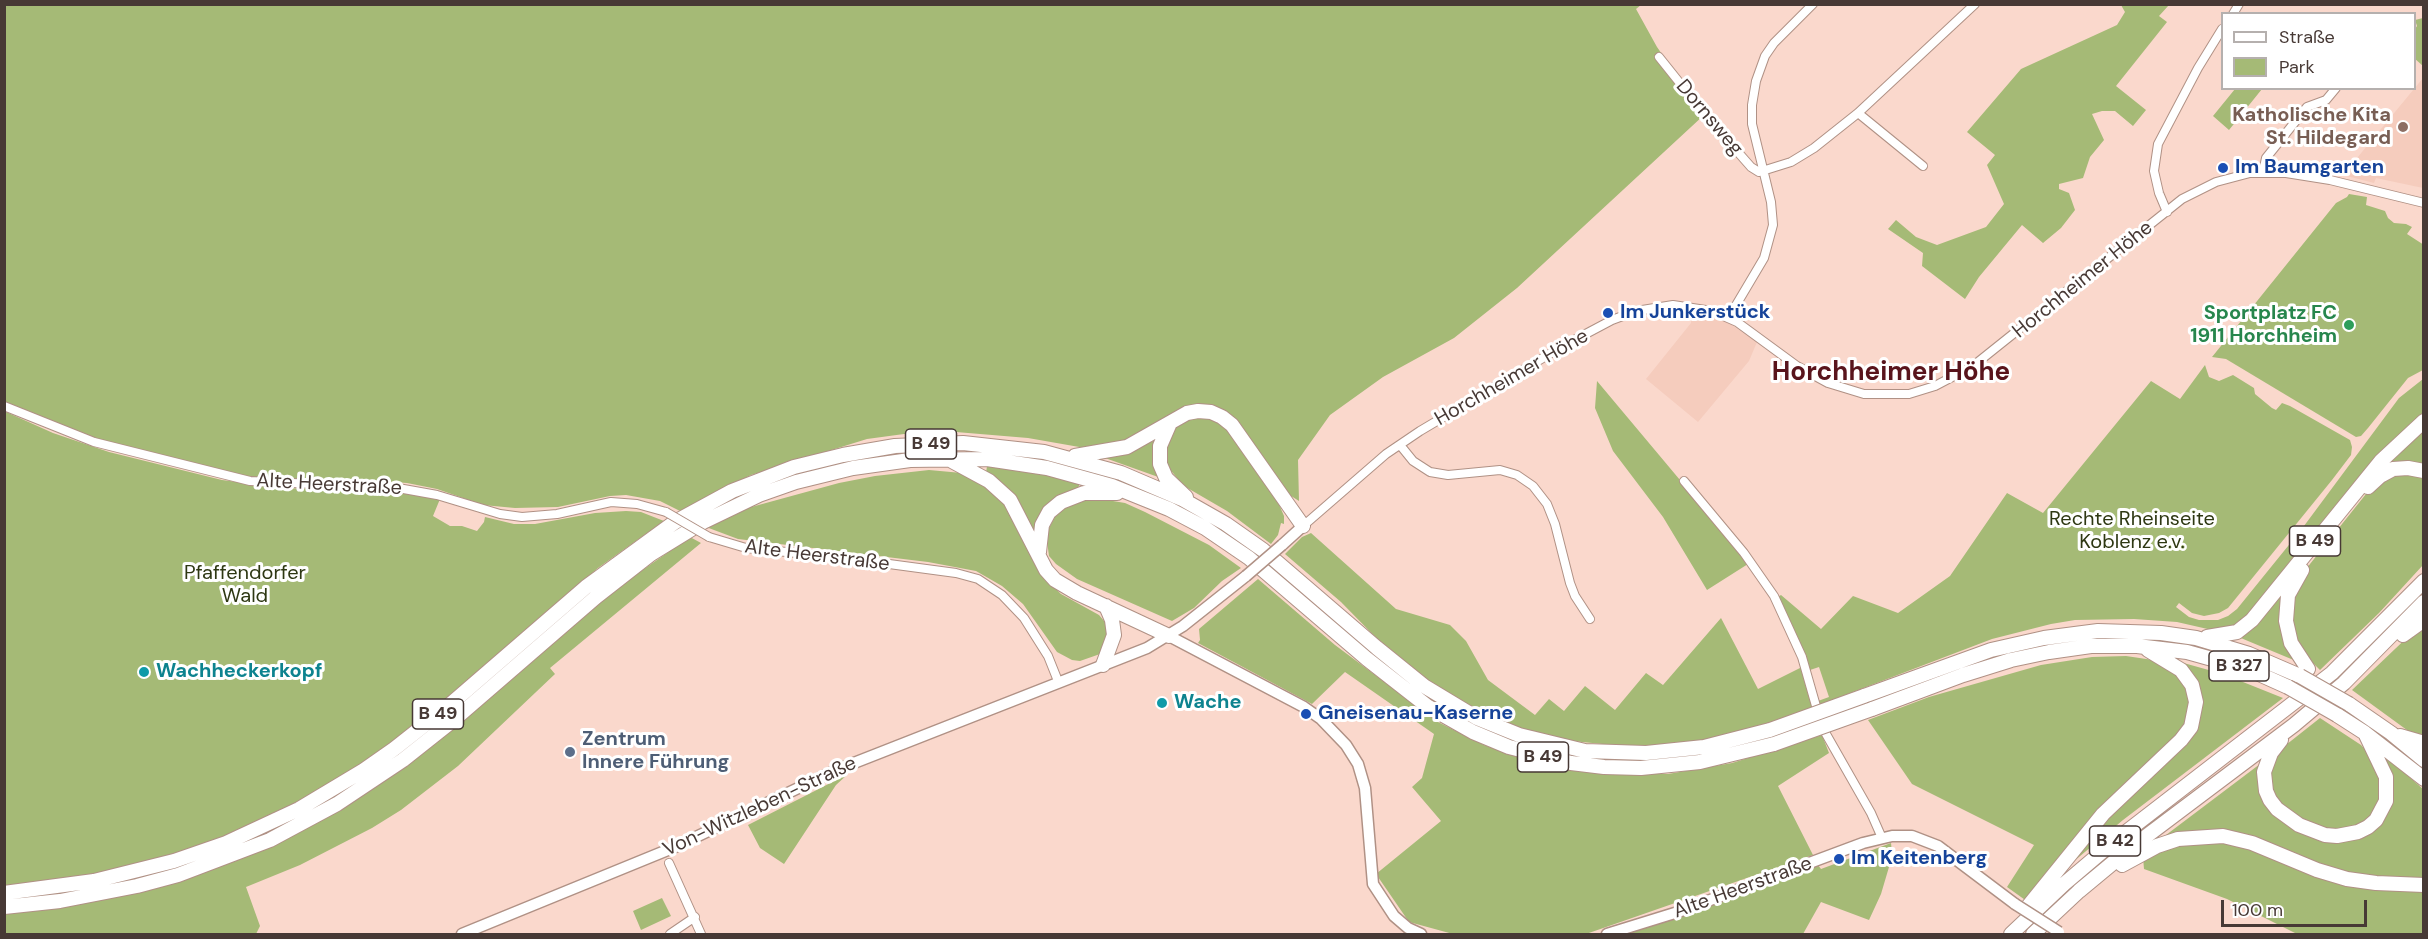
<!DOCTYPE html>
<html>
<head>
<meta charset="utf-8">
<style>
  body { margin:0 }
  #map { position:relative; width:2428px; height:939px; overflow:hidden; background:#fad8cc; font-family:"DM Sans",sans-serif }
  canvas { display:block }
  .frame { position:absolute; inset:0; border:6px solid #473935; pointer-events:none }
  .legend { position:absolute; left:2221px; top:12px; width:195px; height:78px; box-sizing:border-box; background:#fff; border:2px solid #b5b0ae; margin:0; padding:8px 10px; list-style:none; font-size:18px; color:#473935 }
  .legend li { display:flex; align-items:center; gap:12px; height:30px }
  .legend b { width:30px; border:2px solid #b5b0ae }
  .scale { position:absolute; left:2221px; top:900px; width:146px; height:27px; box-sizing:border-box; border:3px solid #473935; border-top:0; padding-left:8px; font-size:18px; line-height:21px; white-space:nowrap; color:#473935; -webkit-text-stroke:4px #fff; paint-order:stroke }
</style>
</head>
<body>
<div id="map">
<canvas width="2428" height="939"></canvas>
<div class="frame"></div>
<ul class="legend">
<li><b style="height:8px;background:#fff"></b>Straße</li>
<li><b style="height:16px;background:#a5ba76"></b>Park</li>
</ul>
<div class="scale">100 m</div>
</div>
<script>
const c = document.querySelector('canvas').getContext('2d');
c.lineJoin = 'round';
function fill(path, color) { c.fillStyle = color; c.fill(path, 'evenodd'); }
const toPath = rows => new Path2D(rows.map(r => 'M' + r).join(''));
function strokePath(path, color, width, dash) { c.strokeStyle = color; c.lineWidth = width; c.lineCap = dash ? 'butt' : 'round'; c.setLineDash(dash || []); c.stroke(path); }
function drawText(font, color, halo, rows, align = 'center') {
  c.font = font + ' "DM Sans",sans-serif'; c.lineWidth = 6; c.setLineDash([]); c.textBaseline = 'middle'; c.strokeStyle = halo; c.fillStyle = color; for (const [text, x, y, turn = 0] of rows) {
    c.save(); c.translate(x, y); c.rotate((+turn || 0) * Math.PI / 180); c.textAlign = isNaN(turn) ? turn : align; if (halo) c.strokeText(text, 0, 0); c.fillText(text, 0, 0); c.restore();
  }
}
const built = toPath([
  [2423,78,2423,188,2376,178,2374,183,2343,175],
  [1691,312,1726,321,1757,342,1749,361,1698,422,1646,379,1691,323]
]);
const green = toPath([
  [4,5,1641,5,1636,9,1657,47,1704,115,1517,288,1454,338,1383,377,1330,415,1298,460,1299,501,1288,494,1210,406,1130,441,1085,448,1028,438,956,432,904,434,867,439,751,475,680,511,660,501,626,495,610,496,558,507,515,508,483,505,437,489,407,483,365,480,267,479,227,473,77,433,5,402],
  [2121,5,2169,5,2159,16,2167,22,2116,86,2146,110,2133,126,2115,111,2102,111,2092,114,2104,140,2090,157,2083,178,2059,184,2059,189,2069,193,2075,210,2061,228,2043,243,2022,225,1979,277,1965,299,1922,266,1923,253,1888,229,1896,220,1916,237,1937,245,1986,227,2004,204,1987,165,1995,155,1967,132,2021,69,2117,25,2125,12],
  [2423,18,2423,66,2414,58,2415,29,2417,26,2415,20],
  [2235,89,2262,89,2229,130,2213,116],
  [2349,194,2367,197,2366,205,2385,211,2388,218,2394,223,2406,224,2412,227,2407,234,2424,245,2423,370,2408,378,2368,428,2361,436,2356,437,2226,359,2212,357,2336,203,2347,197],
  [2205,365,2209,377,2219,381,2233,375,2254,388,2255,394,2272,408,2276,410,2282,403,2290,406,2350,440,2352,447,2351,455,2332,480,2228,608,2219,613,2204,616,2192,613,2179,603,2176,607,2189,617,2199,620,2218,620,2228,616,2237,609,2301,530,2399,398,2423,379,2423,416,2254,612,2236,627,2212,630,2177,622,2134,619,2075,620,2051,624,1992,639,1819,705,1818,701,1829,697,1819,667,1810,670,1776,598,1781,595,1821,629,1853,596,1898,613,1950,576,2007,493,2043,513,2151,381,2180,399],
  [1597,381,1742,554,1748,564,1707,590,1663,517,1613,451,1595,408],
  [4,411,53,433,109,452,222,480,284,488,401,492,440,499,433,516,450,526,462,526,477,531,484,522,485,517,514,524,535,524,595,513,626,511,641,512,664,521,598,568,445,702,362,766,283,811,201,849,132,870,5,890],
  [1204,417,1216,420,1227,428,1278,502,1284,516,1284,524,1281,523,1278,535,1271,544,1227,511,1184,486,1167,466,1164,451,1172,429,1183,420],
  [2423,426,2423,466,2376,474],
  [1151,441,1155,442,1161,478,1105,458],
  [987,466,1037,471,1080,482,1078,489,1035,536,986,473],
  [929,470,962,473,976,479,1001,496,1038,569,1045,579,1061,594,1099,615,1105,622,1109,636,1100,654,1080,661,1072,660,1057,652,1023,604,1002,586,976,571,928,562,738,539,706,527,744,509,839,483,875,476],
  [2399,473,2423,476,2423,565,2379,613,2320,670,2308,658,2298,641,2291,620,2293,602,2302,574,2370,489],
  [1089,497,1125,503,1145,512,1209,545,1241,568,1222,581,1194,608,1172,621,1077,579,1056,564,1049,556,1046,534,1057,513,1073,502],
  [1311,533,1396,609,1450,625,1466,641,1488,680,1535,715,1549,699,1564,711,1585,686,1615,710,1646,673,1663,685,1721,618,1758,689,1802,667,1814,707,1738,734,1704,741,1643,748,1562,740,1503,723,1481,713,1430,682,1391,653,1341,602,1285,554,1302,537],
  [690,537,701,543,550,668,555,674,458,766,401,810,372,828,300,865,246,887,260,926,256,934,5,934,4,912,173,882,213,869,265,847,326,816,611,592],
  [1258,579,1335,645,1438,722,1484,745,1514,756,1589,772,1668,774,1732,763,1822,735,1829,753,1778,786,1813,855,1586,934,1453,934,1409,922,1376,874,1441,821,1412,787,1422,778,1434,734,1345,672,1312,704,1198,643,1200,640,1199,629],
  [2284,587,2296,661,2236,636],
  [2423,624,2423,738,2411,733,2352,690,2417,628],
  [2126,656,2153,660,2170,667,2190,692,2189,720,2028,902,2007,887,2034,845,1912,784,1868,720,1929,697,2041,665,2092,657],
  [2180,662,2223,674,2283,698,2123,820,2073,862,2071,860,2082,846,2198,723],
  [2320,718,2361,745,2369,754,2383,780,2378,808,2363,825,2334,831,2298,819,2277,801,2269,780,2277,752],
  [2382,753,2423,789,2423,880,2394,880,2336,871,2266,843,2166,835,2260,764,2258,782,2308,835,2380,821],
  [848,774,836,785,784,864,760,848,748,825],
  [2214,841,2237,843,2294,865,2423,889,2423,934,2297,934,2227,899,2144,869,2143,857,2170,846],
  [1891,843,1892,853,1889,867,1881,894,1869,920,1821,902,1803,934,1625,934,1743,894,1818,865,1821,869],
  [662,898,671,916,641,930,633,911]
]);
const minor = toPath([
  [2233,14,2239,4],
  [1659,57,1707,117,1751,167,1759,172,1791,162,1814,148,1858,113,1975,4],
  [1858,113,1923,166],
  [2263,172,2266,158,2307,107,2326,100,2336,88],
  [2167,212,2159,193,2154,171,2158,144,2198,68,2222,29],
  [1729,317,1764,258,1773,225,1771,202,1752,124,1752,105,1756,81,1765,56,1774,43,1813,4],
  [4,406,94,442,250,481,398,488,437,495,500,514,522,517,557,514,611,502,637,504,666,512],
  [1400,445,1413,461,1430,472,1448,475,1500,470,1517,475,1533,486,1547,504,1555,524,1570,583,1575,596,1590,619],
  [1684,481,1744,553,1774,596,1802,657,1816,706],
  [1303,526,1386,454,1420,431,1563,346,1612,320,1636,311,1673,305,1712,311,1737,322,1797,366,1828,383,1864,394,1909,394,1935,386,1973,366,2182,199,2216,182,2250,173,2286,173,2330,180,2424,203],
  [709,537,746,548,837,557,956,573,978,579,1002,595,1024,618,1048,656,1058,681],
  [1826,734,1871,813,1882,838],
  [669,863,701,934],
  [670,934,695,917]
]);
const tertiary = toPath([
  [1282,545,1303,526],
  [1169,636,1304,707,1321,719,1346,745,1358,764,1365,788,1373,884,1394,916,1408,928,1421,934],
  [462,934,675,847,836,770,1147,648,1183,626,1246,576],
  [1607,934,1678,912,1863,843,1892,836,1912,836,1938,846,2015,904]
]);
const trunk = toPath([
  [1170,423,1160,446,1160,464,1166,478,1186,497],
  [1075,456,1127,447,1187,413,1198,411,1211,412,1222,417,1232,425,1303,526],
  [952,461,989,481,1010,500,1046,570,1055,580,1077,593,1169,636],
  [2368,487,2380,476,2393,469,2408,468,2424,471],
  [1039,552,1042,525,1049,512,1061,502,1084,493,1117,493],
  [2302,570,2288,595,2286,621,2291,643,2308,669],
  [2403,635,2424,620],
  [2207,637,2237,632,2252,620,2381,461,2424,421],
  [1103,665,1114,635,1112,620,1106,606],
  [1864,696,1991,650,2044,638,2098,631,2161,633,2196,638,2249,654,2300,676],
  [2349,704,2391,733,2424,760],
  [1872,709,1963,675,2011,660,2049,652,2091,646,2137,646,2187,652,2248,669,2288,687],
  [2337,715,2365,733,2424,779],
  [2400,736,2424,743],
  [2281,740,2271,753,2264,772,2266,791,2270,800,2277,809,2299,825,2325,835,2337,836,2358,832,2368,827,2376,820,2386,801,2386,777,2365,733],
  [2122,865,2157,846,2178,839,2223,836,2252,843,2317,870,2347,879,2376,883,2424,885],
  [4,893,94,881,174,861,226,843,299,809,364,770,394,749,446,708,586,587,675,522,732,491,794,467,843,455,895,446,963,443,1044,452,1121,473,1182,499,1226,524,1263,550,1377,648,1424,686,1477,718,1519,735,1585,751,1646,753,1704,747,1770,730],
  [4,907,60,901,137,886,178,875,270,840,337,804,403,760,456,718,596,597,651,554,703,522,759,495,796,482,853,468,910,460,987,459,1047,468,1112,486,1169,509,1205,528,1249,558,1367,659,1427,706,1473,732,1509,747,1571,763,1604,767,1641,768,1700,762,1774,744],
  [2026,909,2103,814,2181,740,2191,727,2196,702,2192,685,2181,670,2148,650],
  [2011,934,2064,884,2117,839,2332,673,2424,581],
  [2033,934,2079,891,2132,847,2294,725,2344,683,2424,602]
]);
const minorBridge = toPath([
  [666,512,709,537]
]);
const tertiaryBridge = toPath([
  [1246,576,1282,545],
  [2015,904,2059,932]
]);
const trunkBridge = toPath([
  [2300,676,2349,704],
  [2288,687,2337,715],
  [1770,730,1864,696],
  [1774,744,1872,709]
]);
const markers = [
  [2403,127,6,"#8d6e63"],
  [2223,168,6,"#1a4fb4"],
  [1608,313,6,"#1a4fb4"],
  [2349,325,6,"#2e9e5b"],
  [144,672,6,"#0f9aa8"],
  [1162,703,6,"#0f9aa8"],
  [1306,714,6,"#1a4fb4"],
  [570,752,6,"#5c6f8a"],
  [1839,859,6,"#1a4fb4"]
];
const shields = [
  [931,444,51],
  [2315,541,51],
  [2239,666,60],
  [438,714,51],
  [1543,757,51],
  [2115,841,51]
];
const shieldNames = [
  ["B 49",931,444],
  ["B 49",2315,541],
  ["B 327",2239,666],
  ["B 49",438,714],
  ["B 49",1543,757],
  ["B 42",2115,841]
];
const educationNames = [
  ["Katholische Kita",2391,116],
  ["St. Hildegard",2391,139]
];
const streetNames = [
  ["Dornsweg",1709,118,50],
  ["Horchheimer Höhe",2083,280,-39],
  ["Horchheimer Höhe",1512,378,-30],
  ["Alte Heerstraße",329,485,3],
  ["Alte Heerstraße",817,556,7],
  ["Von-Witzleben-Straße",760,807,-25],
  ["Alte Heerstraße",1743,888,-20]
];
const transitNames = [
  ["Im Baumgarten",2235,168],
  ["Im Junkerstück",1620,313],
  ["Gneisenau-Kaserne",1318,714],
  ["Im Keitenberg",1851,859]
];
const leisureNames = [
  ["Sportplatz FC",2337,314],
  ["1911 Horchheim",2337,337]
];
const parkNames = [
  ["Rechte Rheinseite",2132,520],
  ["Koblenz e.v.",2132,543],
  ["Pfaffendorfer",245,574],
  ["Wald",245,597]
];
const cultureNames = [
  ["Wachheckerkopf",156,672],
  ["Wache",1174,703]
];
const serviceNames = [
  ["Zentrum",582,740],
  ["Innere Führung",582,763]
];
const districtNames = [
  ["Horchheimer Höhe",1891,373]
];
fill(built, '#f5ccbd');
fill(green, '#a5ba76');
strokePath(minor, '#b09185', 10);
strokePath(tertiary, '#b09185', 13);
strokePath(trunk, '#b09185', 16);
strokePath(minor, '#fff', 8);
strokePath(tertiary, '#fff', 10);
strokePath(trunk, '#fff', 14);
strokePath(minorBridge, '#b09185', 10, []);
strokePath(tertiaryBridge, '#b09185', 13, []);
strokePath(trunkBridge, '#b09185', 16, []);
strokePath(minorBridge, '#fff', 8);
strokePath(tertiaryBridge, '#fff', 10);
strokePath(trunkBridge, '#fff', 14);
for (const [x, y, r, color] of markers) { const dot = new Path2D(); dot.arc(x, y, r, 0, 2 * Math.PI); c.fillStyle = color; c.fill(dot); strokePath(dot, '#fff', 2); }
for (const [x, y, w] of shields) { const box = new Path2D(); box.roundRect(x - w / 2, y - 15, w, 30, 4.5); c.fillStyle = '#fff'; c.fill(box); strokePath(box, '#473935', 1.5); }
drawText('bold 18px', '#473935', null, shieldNames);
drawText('bold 20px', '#785e54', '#fff', educationNames, 'right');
drawText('20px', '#473935', '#fff', streetNames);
drawText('bold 20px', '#164399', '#fff', transitNames, 'left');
drawText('bold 20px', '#27864d', '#fff', leisureNames, 'right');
drawText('20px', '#2e3813', '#fff', parkNames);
drawText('bold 20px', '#0d838f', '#fff', cultureNames, 'left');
drawText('bold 20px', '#4e5e75', '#fff', serviceNames, 'left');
drawText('bold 26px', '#59141c', '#fff', districtNames);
</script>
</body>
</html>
